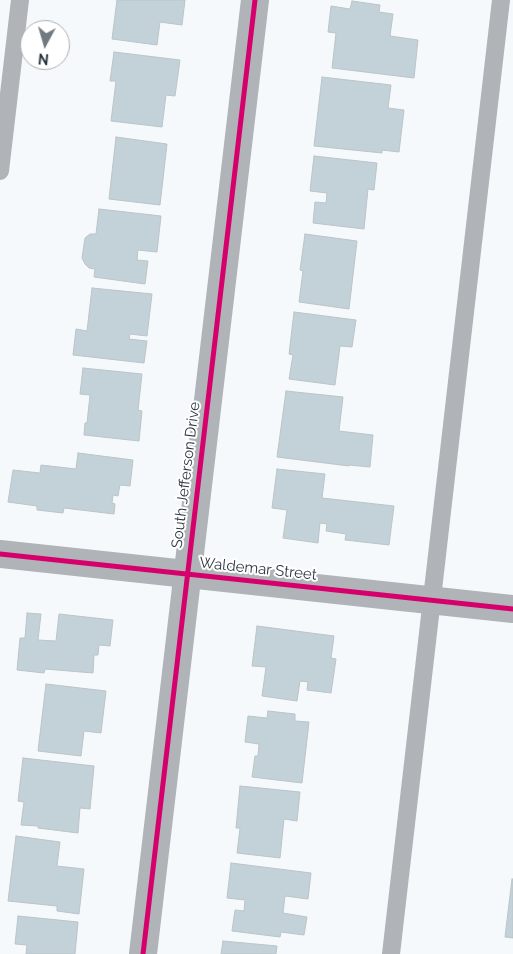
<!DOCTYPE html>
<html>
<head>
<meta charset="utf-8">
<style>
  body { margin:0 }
  #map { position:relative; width:513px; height:954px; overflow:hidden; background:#f6f9fc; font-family:Raleway,sans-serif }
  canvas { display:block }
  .north { position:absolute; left:20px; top:20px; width:50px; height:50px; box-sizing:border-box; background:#fff; border:1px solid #aaafb2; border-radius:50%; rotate:186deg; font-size:14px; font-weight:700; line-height:20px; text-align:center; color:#2a363e }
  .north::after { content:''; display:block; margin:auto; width:18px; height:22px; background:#717a80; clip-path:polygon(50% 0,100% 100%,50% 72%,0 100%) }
</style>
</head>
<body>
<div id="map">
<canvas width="513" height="954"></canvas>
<div class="north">N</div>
</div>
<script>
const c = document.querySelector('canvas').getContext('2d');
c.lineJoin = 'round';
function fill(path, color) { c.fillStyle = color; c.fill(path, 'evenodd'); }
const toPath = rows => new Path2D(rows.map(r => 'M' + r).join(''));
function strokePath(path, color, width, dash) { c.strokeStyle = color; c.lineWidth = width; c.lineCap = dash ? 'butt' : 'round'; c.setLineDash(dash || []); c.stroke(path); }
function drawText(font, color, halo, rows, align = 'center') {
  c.font = font + ' Raleway,sans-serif'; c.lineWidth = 4; c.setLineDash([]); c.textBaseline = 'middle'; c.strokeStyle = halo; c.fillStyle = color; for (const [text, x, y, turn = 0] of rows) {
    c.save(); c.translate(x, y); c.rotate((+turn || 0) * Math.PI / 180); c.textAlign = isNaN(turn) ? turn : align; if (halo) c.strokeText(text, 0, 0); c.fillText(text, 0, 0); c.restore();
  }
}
const building = toPath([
  [117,0,185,0,182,25,160,22,157,45,112,39,117,0],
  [352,1,380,5,379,12,393,14,390,36,418,40,414,78,332,68,336,33,328,32,331,6,350,9,352,1],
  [114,52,180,60,175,96,166,95,162,127,111,121,116,81,110,81,114,52],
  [322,77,391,85,388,108,404,110,399,152,382,150,382,153,314,146,322,77],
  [116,137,167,144,160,205,109,199,116,137],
  [314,156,377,163,374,190,368,189,364,229,313,223,315,202,326,203,327,193,310,191,314,156],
  [99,209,161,216,157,252,138,250,137,260,148,261,145,284,94,277,95,269,89,268,85,264,82,258,85,238,90,234,96,234,99,209],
  [305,234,357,241,349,309,299,302,303,271,300,270,305,234],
  [92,288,152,294,147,336,130,334,129,339,147,341,144,363,73,355,76,329,87,331,92,288],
  [294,312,356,320,352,347,340,346,335,385,289,379,293,355,289,354,294,312],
  [83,368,142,374,138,410,142,411,139,441,84,435,85,423,87,423,90,395,80,394,83,368],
  [286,391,343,397,339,431,373,435,370,467,349,465,349,466,277,457,286,391],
  [78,453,133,460,130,486,120,485,118,496,113,495,112,503,115,504,114,514,64,508,63,513,37,510,37,506,8,502,13,470,40,473,41,465,76,469,78,453],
  [277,469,325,474,322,498,394,506,389,545,345,540,346,534,326,531,327,524,320,523,318,543,283,538,287,510,272,508,277,469],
  [27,613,41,614,38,640,56,641,59,614,113,620,110,646,99,645,98,655,94,655,93,673,45,669,44,673,17,670,20,638,25,638,27,613],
  [257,626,334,636,331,658,336,659,331,693,307,690,308,682,300,681,297,701,262,696,266,667,252,666,257,626],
  [46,684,106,691,101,733,84,731,81,756,38,751,46,684],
  [268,711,295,714,295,721,309,722,302,783,252,777,255,756,258,756,259,744,245,742,248,716,267,718,268,711],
  [23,758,94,766,90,809,80,808,78,833,38,828,38,826,21,825,24,802,18,801,23,758],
  [240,786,300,792,297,821,284,819,280,858,237,853,240,828,236,828,240,786],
  [16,836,60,842,57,866,84,869,79,914,57,911,57,906,8,901,16,836],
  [231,863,311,873,308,899,285,896,283,913,307,917,304,935,281,932,280,937,232,931,235,910,244,911,245,900,227,898,231,863],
  [512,879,513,879,513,938,505,937,512,879],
  [18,916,78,922,75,954,26,954,27,945,15,944,18,916],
  [223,941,277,946,276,954,221,954,223,941]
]);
const service = toPath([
  [0,171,20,0],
  [391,954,501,0]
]);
const minor = toPath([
  [0,554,513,609],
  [143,954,255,0]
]);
const cycleway = toPath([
  [0,554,513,609],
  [143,954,255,0]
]);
const streetNames = [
  ["South Jefferson Drive",186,475,-83],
  ["Waldemar Street",258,569,6]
];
fill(building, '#c2d2d8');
strokePath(building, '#bbc4c7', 1);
strokePath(service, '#b0b3b7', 18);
strokePath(minor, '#b0b3b7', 28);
strokePath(cycleway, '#d6006c', 5);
drawText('15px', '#2a363e', '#fff', streetNames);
</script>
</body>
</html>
